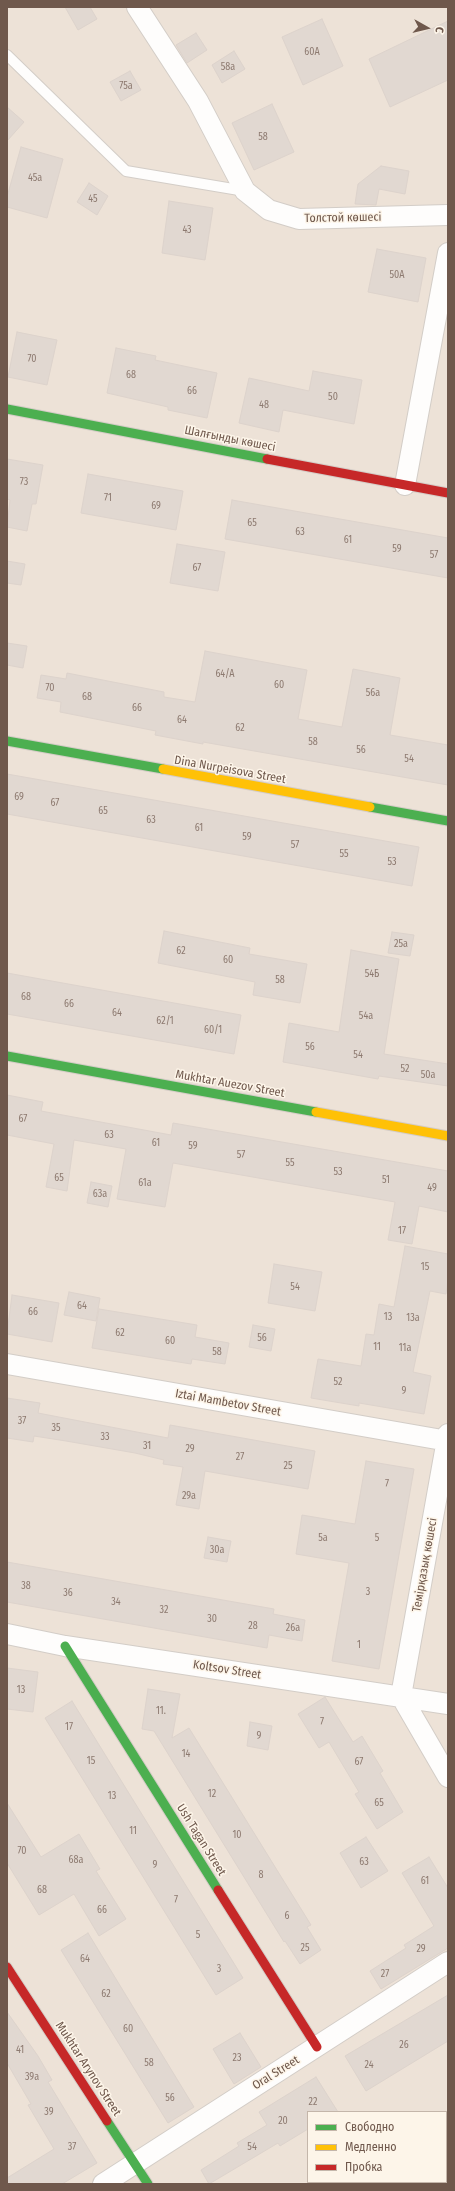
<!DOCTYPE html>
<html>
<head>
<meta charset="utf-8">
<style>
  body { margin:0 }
  #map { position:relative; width:455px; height:2191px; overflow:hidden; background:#f5f0e9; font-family:"Fira Sans Condensed",sans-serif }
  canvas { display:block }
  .frame { position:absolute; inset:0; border:8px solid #6f584c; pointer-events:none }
  .legend { position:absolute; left:307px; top:2111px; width:140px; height:72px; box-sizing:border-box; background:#fdf5e9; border:1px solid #c4b6aa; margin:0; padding:5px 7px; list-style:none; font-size:12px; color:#6f584c }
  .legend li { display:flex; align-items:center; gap:8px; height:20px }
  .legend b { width:20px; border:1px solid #c4b6aa }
  .north { position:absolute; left:407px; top:8px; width:40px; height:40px; -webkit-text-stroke:3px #fdf5e9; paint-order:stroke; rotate:98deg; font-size:11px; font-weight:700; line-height:16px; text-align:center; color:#6f584c }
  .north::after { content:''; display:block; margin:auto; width:14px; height:18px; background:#6f584c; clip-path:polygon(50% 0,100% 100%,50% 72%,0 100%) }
</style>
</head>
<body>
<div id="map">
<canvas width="455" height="2191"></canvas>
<div class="frame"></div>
<ul class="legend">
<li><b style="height:5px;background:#4caf50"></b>Свободно</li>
<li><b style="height:5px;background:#ffc107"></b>Медленно</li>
<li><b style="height:5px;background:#c62828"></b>Пробка</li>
</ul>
<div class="north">С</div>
</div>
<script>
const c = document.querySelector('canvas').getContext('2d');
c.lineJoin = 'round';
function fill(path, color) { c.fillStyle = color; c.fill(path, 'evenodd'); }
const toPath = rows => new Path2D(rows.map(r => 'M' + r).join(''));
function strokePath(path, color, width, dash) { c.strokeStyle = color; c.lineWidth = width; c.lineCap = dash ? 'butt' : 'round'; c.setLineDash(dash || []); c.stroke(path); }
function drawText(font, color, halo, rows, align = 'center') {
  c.font = font + ' "Fira Sans Condensed",sans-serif'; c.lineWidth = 3; c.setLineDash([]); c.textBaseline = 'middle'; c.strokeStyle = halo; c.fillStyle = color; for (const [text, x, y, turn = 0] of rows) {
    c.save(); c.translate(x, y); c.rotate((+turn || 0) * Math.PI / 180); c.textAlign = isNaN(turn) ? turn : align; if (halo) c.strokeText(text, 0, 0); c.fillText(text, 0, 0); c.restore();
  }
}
const residential = toPath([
  [7,7,448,7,448,2184,7,2184],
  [308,2112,446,2112,446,2182,308,2182]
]);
const building = toPath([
  [65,7,90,7,97,19,78,30,65,7],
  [322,19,343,66,303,85,282,37,322,19],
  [448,21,448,80,390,107,369,59,448,21],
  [196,33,207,50,187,63,176,45,196,33],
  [234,51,245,69,222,83,212,65,234,51],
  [130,71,141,90,121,101,110,82,130,71],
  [272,104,294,152,254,170,232,123,272,104],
  [7,107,24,122,7,141,7,107],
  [21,147,63,159,47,218,7,207,7,197,21,147],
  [381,166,409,171,405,194,379,189,376,205,355,204,358,184,381,166],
  [89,183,108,196,97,215,77,202,89,183],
  [169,201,213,208,205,260,162,253,169,201],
  [377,249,426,258,418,302,368,292,377,249],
  [17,332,57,340,47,385,8,377,17,332],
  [116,348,156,356,155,360,217,373,207,418,168,410,168,407,107,393,116,348],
  [313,371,362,380,354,424,283,410,279,432,239,423,249,378,309,391,313,371],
  [7,459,43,465,36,504,32,504,27,531,7,527,10,500,7,499,7,459],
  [88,474,183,491,176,530,81,513,88,474],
  [232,500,448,538,448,578,225,539,232,500],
  [177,544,225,552,218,591,170,583,177,544],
  [7,561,25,564,21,585,7,583,7,561],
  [7,643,27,646,23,668,7,665,7,643],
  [205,651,307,670,298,719,342,727,353,669,400,678,390,735,448,745,448,785,203,742,203,744,155,735,156,731,60,712,61,702,37,698,41,675,66,679,67,673,164,692,164,697,195,702,205,651],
  [7,774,419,847,412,886,7,814,7,774],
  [164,931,250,948,249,954,307,964,300,1003,253,995,255,982,158,963,164,931],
  [392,932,414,935,410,956,388,953,392,932],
  [351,950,399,959,384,1054,448,1064,448,1086,379,1076,378,1079,283,1062,289,1023,339,1032,351,950],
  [7,973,241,1015,234,1054,7,1014,7,973],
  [7,1095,43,1102,41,1111,171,1135,173,1123,448,1171,448,1212,419,1206,412,1244,388,1240,395,1202,173,1163,165,1207,117,1199,126,1149,74,1140,67,1191,46,1187,54,1144,7,1135,7,1095],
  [91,1182,112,1186,108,1207,87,1203,91,1182],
  [405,1246,448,1254,448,1279,446,1294,430,1291,413,1372,431,1376,424,1414,359,1403,359,1406,311,1398,318,1359,361,1366,366,1334,374,1335,379,1304,394,1307,405,1246],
  [274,1264,322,1272,315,1311,268,1303,274,1264],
  [69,1292,100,1298,96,1321,64,1315,69,1292],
  [12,1295,59,1303,52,1342,7,1334,12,1295],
  [99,1309,197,1325,195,1337,229,1343,225,1364,192,1359,191,1364,92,1348,99,1309],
  [253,1325,275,1329,271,1351,249,1347,253,1325],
  [7,1398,40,1403,38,1413,168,1438,170,1425,315,1451,308,1489,205,1471,199,1509,176,1505,183,1467,163,1464,164,1460,135,1453,66,1441,34,1436,33,1442,7,1438,7,1398],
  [366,1461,414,1469,379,1669,332,1661,349,1563,296,1554,302,1515,355,1524,366,1461],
  [208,1537,231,1541,227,1562,204,1558,208,1537],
  [7,1562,274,1609,273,1614,305,1620,302,1641,269,1635,267,1648,7,1602,7,1562],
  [7,1668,38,1672,33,1712,7,1709,7,1668],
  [148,1689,180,1694,172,1738,189,1728,311,1925,307,1927,321,1950,300,1964,285,1941,284,1942,154,1731,142,1729,148,1689],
  [325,1697,353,1742,362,1736,383,1771,380,1773,403,1812,377,1829,355,1794,359,1792,329,1742,319,1748,298,1714,325,1697],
  [72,1701,243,1978,216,1995,45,1718,72,1701],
  [250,1722,272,1726,268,1750,247,1746,250,1722],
  [7,1803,41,1857,79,1834,100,1869,96,1871,126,1919,99,1936,74,1894,39,1915,7,1863,7,1803],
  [366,1837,388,1871,361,1888,340,1853,366,1837],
  [429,1857,448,1888,448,1948,381,1989,370,1971,406,1948,404,1945,434,1926,402,1873,429,1857],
  [88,1933,194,2107,168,2123,61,1950,88,1933],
  [448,1995,448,2041,366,2091,345,2056,448,1995],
  [7,2012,38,2056,52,2080,48,2082,97,2163,62,2184,7,2184,7,2178,54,2149,28,2105,31,2104,7,2063,7,2012],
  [240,2033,261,2067,234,2084,213,2049,240,2033],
  [316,2077,338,2112,308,2112,308,2129,280,2146,278,2143,209,2184,201,2170,239,2146,237,2143,267,2125,259,2112,316,2077]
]);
const lane = toPath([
  [7,55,126,171,245,191]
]);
const street = toPath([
  [137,7,198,101,245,191,269,210,299,219,448,215],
  [405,485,448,253],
  [7,1364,448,1441],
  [448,1434,401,1696,448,1777],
  [7,1634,65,1646,448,1704],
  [103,2184,448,1962]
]);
const fast = toPath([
  [7,409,267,459],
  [7,741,163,769],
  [370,807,448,821],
  [7,1056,316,1112],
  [65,1646,218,1890],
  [107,2121,148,2184]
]);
const slow = toPath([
  [163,769,370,807],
  [316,1112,448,1136]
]);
const jam = toPath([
  [267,459,448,493],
  [218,1890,317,2047],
  [7,1967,107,2121]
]);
const numberNames = [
  ["60А",312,52],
  ["58а",228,67],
  ["75а",126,86],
  ["58",263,137],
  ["45а",35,178],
  ["45",93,199],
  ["43",187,230],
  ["50А",397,275],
  ["70",32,359],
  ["68",131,375],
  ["66",192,391],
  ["50",333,397],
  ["48",264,405],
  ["73",24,482],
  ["71",108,498],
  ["69",156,506],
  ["65",252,523],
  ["63",300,532],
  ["61",348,540],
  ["59",397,549],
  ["57",434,555],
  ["67",197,568],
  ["64/А",225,674],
  ["60",279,685],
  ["70",50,688],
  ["56а",373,693],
  ["68",87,697],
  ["66",137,708],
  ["64",182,720],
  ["62",240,728],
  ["58",313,742],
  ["56",361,750],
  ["54",409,759],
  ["69",19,797],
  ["67",55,803],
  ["65",103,811],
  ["63",151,820],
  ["61",199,828],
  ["59",247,837],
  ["57",295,845],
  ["55",344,854],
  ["53",392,862],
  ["25а",401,944],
  ["62",181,951],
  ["60",228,960],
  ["54Б",372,974],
  ["58",280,980],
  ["68",26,997],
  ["66",69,1004],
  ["64",117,1013],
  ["54а",366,1016],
  ["62/1",165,1021],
  ["60/1",213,1030],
  ["56",310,1047],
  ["54",358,1055],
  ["52",405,1069],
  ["50а",428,1075],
  ["67",23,1119],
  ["63",109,1135],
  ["61",156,1143],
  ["59",193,1146],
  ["57",241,1155],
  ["55",290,1163],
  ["53",338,1172],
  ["65",59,1178],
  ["51",386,1180],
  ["61а",145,1183],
  ["49",432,1188],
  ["63а",100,1194],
  ["17",402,1231],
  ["15",425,1267],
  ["54",295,1287],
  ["64",82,1306],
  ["66",33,1312],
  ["13",388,1317],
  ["13а",413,1318],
  ["62",120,1333],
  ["56",262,1338],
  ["60",170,1341],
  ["11",377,1347],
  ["11а",405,1348],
  ["58",217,1352],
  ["52",338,1382],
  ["9",404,1391],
  ["37",22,1421],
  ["35",56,1428],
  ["33",105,1437],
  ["31",147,1446],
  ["29",190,1449],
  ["27",240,1457],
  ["25",288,1466],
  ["7",387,1484],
  ["29а",189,1496],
  ["5а",323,1538],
  ["5",377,1538],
  ["30а",217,1550],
  ["38",26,1586],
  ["3",368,1592],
  ["36",68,1593],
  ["34",116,1602],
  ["32",164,1610],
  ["30",212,1619],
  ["28",253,1626],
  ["26а",293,1628],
  ["1",359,1645],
  ["13",21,1690],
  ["11.",161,1711],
  ["7",322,1722],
  ["17",69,1727],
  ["9",259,1736],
  ["14",186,1754],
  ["15",91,1761],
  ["67",359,1762],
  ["12",212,1794],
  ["13",112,1796],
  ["65",379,1803],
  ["11",133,1831],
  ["10",237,1835],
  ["70",22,1851],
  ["68а",76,1860],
  ["63",364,1862],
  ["9",155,1865],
  ["8",261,1875],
  ["61",425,1881],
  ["68",42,1890],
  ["7",176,1900],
  ["66",102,1910],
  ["6",287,1916],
  ["5",198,1935],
  ["25",305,1948],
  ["29",421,1949],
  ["64",85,1959],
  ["3",219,1969],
  ["27",385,1974],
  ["62",106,1994],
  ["60",128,2029],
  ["26",404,2045],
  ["41",20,2050],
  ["23",237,2058],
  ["58",149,2063],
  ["24",369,2065],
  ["39а",32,2077],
  ["56",170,2098],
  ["22",313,2102],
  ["39",49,2112],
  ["20",283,2121],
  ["37",72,2147],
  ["54",252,2147]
];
const streetNames = [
  ["Толстой көшесі",343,218,-1],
  ["Шалғынды көшесі",230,439,11],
  ["Dina Nurpeisova Street",230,770,10],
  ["Mukhtar Auezov Street",230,1084,10],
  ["Iztai Mambetov Street",228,1403,10],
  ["Темірқазық көшесі",425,1565,-80],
  ["Koltsov Street",227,1670,9],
  ["Ush Tagan Street",201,1840,58],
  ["Mukhtar Arynov Street",88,2069,57],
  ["Oral Street",276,2073,-32]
];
fill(residential, '#ede2d7');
fill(building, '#e1d8d1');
strokePath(building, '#ddd3cc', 1);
strokePath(lane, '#d3cdc7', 12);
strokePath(street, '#d3cdc7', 22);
strokePath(fast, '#d4ccc6', 11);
strokePath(slow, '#d4ccc6', 11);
strokePath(jam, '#d4ccc6', 11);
strokePath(lane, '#fefdfc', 10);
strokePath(street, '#fefdfc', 20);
strokePath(fast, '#4caf50', 9);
strokePath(slow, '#ffc107', 9);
strokePath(jam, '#c62828', 9);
drawText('10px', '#8d7a70', null, numberNames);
drawText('12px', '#6f584c', '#fdf5e9', streetNames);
</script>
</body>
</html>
